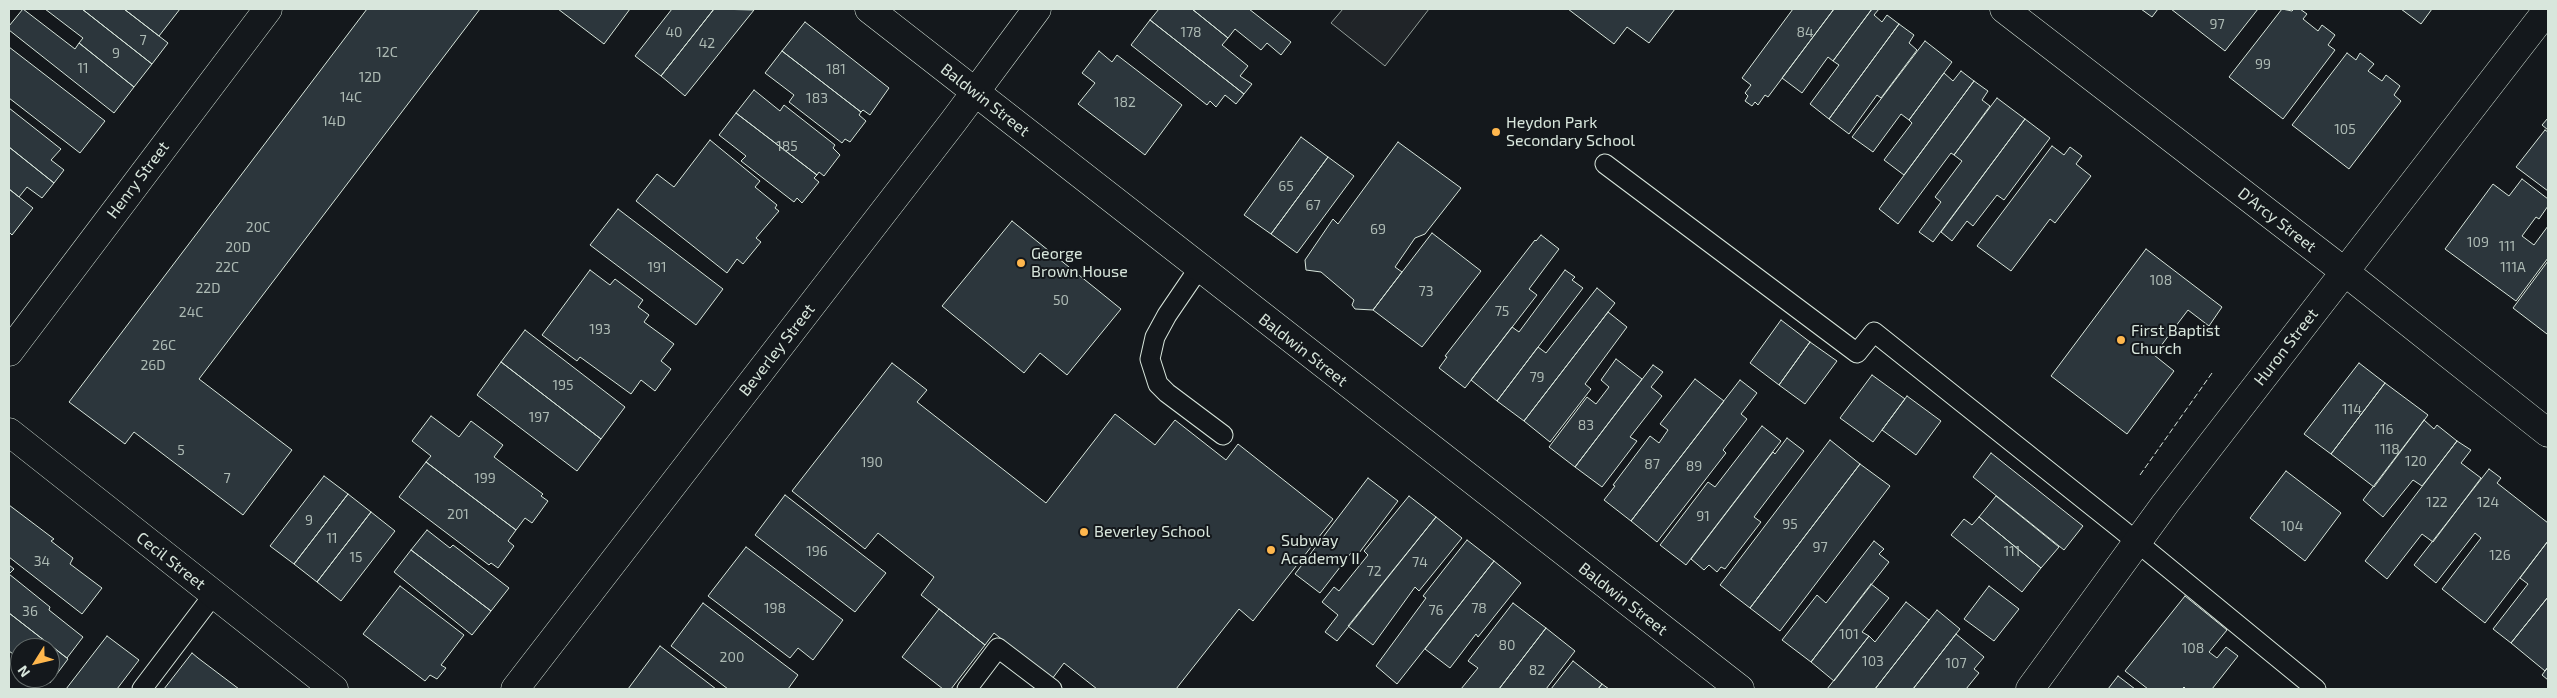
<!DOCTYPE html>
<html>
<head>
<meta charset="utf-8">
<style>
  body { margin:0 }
  #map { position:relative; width:2557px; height:698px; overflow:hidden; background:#14181c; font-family:"Exo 2",sans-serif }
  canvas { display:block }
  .frame { position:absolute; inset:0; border:10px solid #d8e6dc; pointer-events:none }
  .north { position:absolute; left:10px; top:638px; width:50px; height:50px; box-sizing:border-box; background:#14181c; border:1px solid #626a69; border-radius:50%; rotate:234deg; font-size:14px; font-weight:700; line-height:20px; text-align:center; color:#d8e6dc }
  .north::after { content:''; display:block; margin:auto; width:18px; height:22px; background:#ffb74d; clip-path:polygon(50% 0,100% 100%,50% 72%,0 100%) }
</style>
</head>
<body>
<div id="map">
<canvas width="2557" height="698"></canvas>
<div class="frame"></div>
<div class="north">N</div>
</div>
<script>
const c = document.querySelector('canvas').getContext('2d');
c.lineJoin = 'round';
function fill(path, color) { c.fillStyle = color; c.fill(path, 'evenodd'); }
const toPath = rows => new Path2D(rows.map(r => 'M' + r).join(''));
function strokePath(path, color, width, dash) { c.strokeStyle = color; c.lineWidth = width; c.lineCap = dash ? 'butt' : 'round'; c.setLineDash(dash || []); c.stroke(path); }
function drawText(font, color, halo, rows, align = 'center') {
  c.font = font + ' "Exo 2",sans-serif'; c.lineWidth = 4; c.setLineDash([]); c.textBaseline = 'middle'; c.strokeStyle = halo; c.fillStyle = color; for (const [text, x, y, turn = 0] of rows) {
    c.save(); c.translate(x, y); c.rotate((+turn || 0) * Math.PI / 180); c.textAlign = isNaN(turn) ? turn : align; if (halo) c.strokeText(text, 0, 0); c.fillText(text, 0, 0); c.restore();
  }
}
const green = toPath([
  [1343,9,1429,9,1385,66,1331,23,1343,9]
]);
const building = toPath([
  [23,9,75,49,79,43,134,87,114,113,9,30,9,26,23,9],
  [45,9,82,9,152,64,134,87,79,43,83,38,45,9],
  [82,9,124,9,168,43,152,64,82,9],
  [124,9,180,9,159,36,124,9],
  [367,9,480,9,199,379,292,450,243,515,134,432,125,444,69,402,367,9],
  [558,9,630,9,604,44,558,9],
  [672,9,714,9,661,76,635,56,672,9],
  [714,9,754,10,685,96,661,76,714,9],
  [1159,9,1192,9,1228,38,1222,45,1248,66,1240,76,1252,84,1244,94,1150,20,1159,9],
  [1192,9,1249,9,1291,42,1281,55,1267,43,1261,50,1235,29,1228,38,1192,9],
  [1568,9,1675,9,1649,43,1627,27,1614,44,1568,9],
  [1793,9,1834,9,1768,97,1765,95,1758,105,1755,102,1752,106,1745,101,1748,96,1745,93,1751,85,1742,78,1793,9],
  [1834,9,1872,9,1833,61,1828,57,1802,93,1782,78,1834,9],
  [1872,9,1879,9,1874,15,1882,22,1887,15,1899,24,1829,119,1810,104,1839,65,1833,61,1872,9],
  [2141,9,2158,9,2152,17,2141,9],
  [2171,9,2258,9,2225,51,2171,9],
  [2282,9,2292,11,2294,9,2300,9,2307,14,2303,19,2318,31,2322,25,2335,35,2328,45,2335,50,2283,119,2229,77,2282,9],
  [2401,9,2432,9,2421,24,2401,9],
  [1150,20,1244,94,1236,104,1225,95,1216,107,1210,101,1207,105,1131,45,1150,20],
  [805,22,889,88,870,115,863,110,861,112,782,51,805,22],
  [1899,24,1914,35,1909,43,1917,50,1881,98,1877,95,1849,134,1829,119,1899,24],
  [1925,41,1952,62,1909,120,1901,114,1873,152,1852,137,1925,41],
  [9,47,105,121,80,153,9,98,9,47],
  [782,51,861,112,859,115,866,121,850,142,845,139,842,143,789,102,794,95,765,73,782,51],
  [1099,51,1112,62,1117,55,1182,105,1145,155,1078,104,1095,83,1082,73,1099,51],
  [2347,53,2356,60,2360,53,2374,64,2368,71,2382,81,2386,75,2400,86,2394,95,2401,101,2349,169,2292,125,2347,53],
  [1961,71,1974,81,1904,175,1884,160,1912,123,1909,120,1944,73,1953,81,1961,71],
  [1974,81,1988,91,1982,100,1990,106,1954,155,1951,153,1898,224,1879,209,1974,81],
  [754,90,780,111,784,105,835,145,833,148,840,155,824,176,819,172,817,175,736,113,754,90],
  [1997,98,2025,119,1933,242,1919,232,1941,202,1935,197,1962,161,1954,155,1997,98],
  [9,108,61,149,51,160,64,170,54,183,9,147,9,108],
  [736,113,817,175,814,178,819,182,802,203,797,198,794,202,741,161,746,156,719,135,736,113],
  [2548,118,2548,130,2542,125,2548,118],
  [2025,119,2050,138,2004,200,1997,195,1973,226,1967,221,1952,241,1941,232,2025,119],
  [2545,130,2548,132,2548,191,2516,167,2545,130],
  [1301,137,1328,157,1271,234,1244,215,1301,137],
  [710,140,760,181,755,187,777,205,775,208,779,211,756,238,761,242,743,264,737,259,727,273,636,201,657,174,674,187,710,140],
  [1398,142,1461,188,1425,234,1415,238,1395,267,1402,272,1373,310,1355,309,1352,305,1354,300,1321,272,1306,270,1305,260,1333,219,1338,224,1398,142],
  [2052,146,2064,155,2070,147,2082,156,2076,164,2091,176,2055,223,2050,219,2011,271,1977,246,2052,146],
  [9,147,54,183,42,198,27,187,19,197,9,189,9,147],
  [1328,157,1354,176,1297,253,1271,234,1328,157],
  [2522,179,2548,199,2548,206,2539,219,2536,217,2522,236,2534,245,2548,226,2548,258,2516,301,2445,249,2493,184,2509,196,2522,179],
  [9,189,33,208,12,235,9,232,9,189],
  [618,209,723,289,696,325,590,245,618,209],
  [1012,221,1121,309,1067,375,1040,353,1024,373,942,306,1012,221],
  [1432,233,1481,271,1422,347,1373,310,1432,233],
  [1541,235,1559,249,1529,289,1537,295,1465,388,1439,368,1447,357,1445,356,1535,240,1536,241,1541,235],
  [2146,249,2222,307,2209,326,2188,310,2154,355,2174,371,2127,434,2051,376,2146,249],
  [2548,261,2548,332,2547,334,2513,308,2548,261],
  [590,270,610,285,615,279,643,300,638,307,649,315,644,322,674,344,661,361,671,369,655,391,641,380,631,394,580,357,577,361,542,335,590,270],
  [1565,270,1575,277,1572,280,1583,288,1497,401,1471,380,1512,327,1519,332,1565,270],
  [1597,288,1615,303,1524,421,1497,401,1538,347,1546,353,1597,288],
  [1608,312,1627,327,1585,384,1591,389,1550,442,1524,421,1608,312],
  [1781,320,1810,342,1779,385,1750,363,1781,320],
  [525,330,625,407,601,439,501,362,525,330],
  [1810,342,1837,361,1805,404,1779,385,1810,342],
  [1616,359,1642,379,1575,467,1549,447,1587,397,1596,404,1609,387,1601,380,1616,359],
  [501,362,601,439,577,471,477,395,501,362],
  [892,363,927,390,917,402,1046,503,1115,414,1155,445,1175,420,1226,460,1238,444,1333,519,1253,621,1239,609,1176,689,1097,689,1064,663,1052,679,994,633,985,645,921,595,934,577,878,533,865,549,792,491,892,363],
  [2359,363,2385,383,2331,454,2304,434,2359,363],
  [1653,365,1663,372,1651,387,1662,396,1630,437,1637,441,1602,487,1575,467,1653,365],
  [1872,375,1905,399,1873,442,1840,418,1872,375],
  [1695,379,1724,401,1631,521,1604,500,1615,486,1613,485,1650,436,1659,443,1668,430,1660,424,1695,379],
  [1740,380,1757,393,1741,414,1747,419,1723,450,1726,453,1657,542,1631,521,1740,380],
  [2385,383,2428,415,2374,487,2331,454,2385,383],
  [1907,396,1941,421,1916,455,1882,430,1907,396],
  [431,416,459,437,471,421,503,445,494,457,543,494,541,496,548,501,532,523,525,518,516,530,426,462,431,456,412,441,431,416],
  [2424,420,2434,429,2437,425,2457,441,2422,486,2413,480,2383,517,2363,500,2424,420],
  [1762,426,1781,441,1686,565,1660,545,1708,482,1715,487,1762,426],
  [1787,438,1804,451,1754,517,1761,522,1725,569,1721,567,1717,572,1709,565,1704,570,1691,559,1773,452,1775,454,1787,438],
  [1830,440,1860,464,1750,608,1720,585,1830,440],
  [2457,441,2471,450,2461,463,2481,478,2433,542,2422,534,2387,579,2365,561,2457,441],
  [1991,453,2083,526,2064,550,1973,477,1991,453],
  [426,462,516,530,508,541,514,546,498,568,491,563,489,565,399,497,426,462],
  [1860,464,1890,486,1780,631,1750,608,1860,464],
  [2489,469,2501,478,2497,483,2548,523,2548,541,2485,623,2442,589,2481,538,2475,533,2436,583,2414,565,2489,469],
  [2286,471,2341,513,2305,561,2250,518,2286,471],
  [324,476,348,494,294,564,270,546,324,476],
  [1368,478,1398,501,1356,557,1351,553,1320,593,1295,574,1368,478],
  [348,494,371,512,317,582,294,564,348,494],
  [785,495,886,573,855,612,755,535,785,495],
  [1409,496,1436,517,1337,641,1325,632,1338,615,1322,602,1334,587,1339,591,1368,555,1364,551,1409,496],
  [1996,496,2059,547,2041,568,1979,517,1996,496],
  [9,505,54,539,51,541,73,558,70,564,102,588,82,614,9,557,9,505],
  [371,512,395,531,341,601,317,582,371,512],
  [1436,517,1462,538,1419,591,1415,587,1373,645,1348,626,1436,517],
  [1979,517,2041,568,2022,592,1951,535,1964,519,1972,525,1979,517],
  [427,530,450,548,453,545,509,588,491,611,411,550,427,530],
  [1467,540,1494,561,1397,684,1376,666,1426,598,1423,596,1467,540],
  [1874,541,1884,549,1879,554,1889,562,1811,662,1782,640,1817,595,1826,603,1874,541],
  [2548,541,2548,597,2511,643,2493,629,2528,584,2520,578,2548,541],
  [746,547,843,620,813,660,798,648,790,658,708,596,746,547],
  [411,550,491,611,472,635,394,572,411,550],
  [1494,561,1521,583,1478,637,1476,634,1450,668,1425,649,1494,561],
  [9,565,14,569,9,574,50,607,49,610,83,637,67,658,9,613,9,565],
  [1871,584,1889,598,1862,632,1869,636,1834,681,1811,662,1871,584],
  [400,586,464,635,441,665,446,668,437,679,430,675,425,681,363,634,400,586],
  [1989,586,2019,609,1994,641,1964,619,1989,586],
  [2185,596,2227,630,2209,652,2217,658,2226,647,2238,656,2212,689,2186,689,2184,687,2182,689,2148,689,2125,671,2185,596],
  [2548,597,2548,667,2545,671,2511,643,2548,597],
  [1906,602,1929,620,1875,689,1827,689,1869,636,1875,642,1906,602],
  [703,603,798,675,788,689,728,689,671,646,703,603],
  [1513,603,1546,628,1499,689,1461,689,1478,668,1468,661,1513,603],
  [939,609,985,645,951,689,943,689,902,657,939,609],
  [1937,610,1960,629,1956,634,1913,689,1875,689,1937,610],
  [9,613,68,659,50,683,44,678,50,678,50,648,20,648,20,659,9,651,9,613],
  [1546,628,1575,651,1546,689,1499,689,1546,628],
  [1956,634,1984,657,1974,669,1979,673,1966,689,1913,689,1956,634],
  [107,636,139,660,117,689,66,689,107,636],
  [660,646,716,689,628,689,660,646],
  [192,653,198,658,239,689,164,689,192,653],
  [1573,661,1602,684,1598,689,1551,689,1573,661],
  [2548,667,2548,680,2542,675,2548,667],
  [2118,676,2135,689,2108,689,2118,676],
  [1602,684,1609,689,1598,689,1602,684]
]);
const lane = toPath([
  [1605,164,1857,353,1874,332,2121,529,2316,689],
  [1199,268,1167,315,1155,337,1150,359,1158,384,1167,393,1223,435],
  [142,689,214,594],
  [967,689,998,648,1052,689]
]);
const street = toPath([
  [869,9,1740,689],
  [2004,9,2345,272,2548,433],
  [9,352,268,9],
  [9,432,334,689],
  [2030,689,2165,504,2548,9]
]);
const secondary = toPath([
  [515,689,953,122,1037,9]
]);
const fence = toPath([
  [2140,475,2212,373]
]);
const markers = [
  [1496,132,5,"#ffb74d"],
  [1021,263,5,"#ffb74d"],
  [2121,340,5,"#ffb74d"],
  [1084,532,5,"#ffb74d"],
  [1271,550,5,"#ffb74d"]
];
const numberNames = [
  ["97",2217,24],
  ["40",674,32],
  ["178",1191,32],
  ["84",1805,32],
  ["7",143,40],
  ["42",707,43],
  ["12C",387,52],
  ["9",116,53],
  ["99",2263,64],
  ["11",83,68],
  ["181",836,69],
  ["12D",370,77],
  ["14C",351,97],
  ["183",817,98],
  ["182",1125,102],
  ["14D",334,121],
  ["105",2345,129],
  ["185",787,146],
  ["65",1286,186],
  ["67",1313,205],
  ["20C",258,227],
  ["69",1378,229],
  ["109",2478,242],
  ["111",2507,246],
  ["20D",238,247],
  ["22C",227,267],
  ["191",657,267],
  ["111A",2513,267],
  ["108",2161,280],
  ["22D",208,288],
  ["73",1426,291],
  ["50",1061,300],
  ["75",1502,311],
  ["24C",191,312],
  ["193",600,329],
  ["26C",164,345],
  ["26D",153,365],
  ["79",1537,377],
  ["195",563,385],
  ["114",2352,409],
  ["197",539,417],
  ["83",1586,425],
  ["116",2384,429],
  ["118",2390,449],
  ["5",181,450],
  ["120",2416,461],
  ["190",872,462],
  ["87",1652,464],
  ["89",1694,466],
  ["7",227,478],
  ["199",485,478],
  ["122",2437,502],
  ["124",2488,502],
  ["201",458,514],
  ["91",1703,516],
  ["9",309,520],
  ["95",1790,524],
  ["104",2292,526],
  ["11",332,538],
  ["97",1820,547],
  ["196",817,551],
  ["111",2012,551],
  ["126",2500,555],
  ["15",356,557],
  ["34",42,561],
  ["74",1420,562],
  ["72",1374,571],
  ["198",775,608],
  ["78",1479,608],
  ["76",1436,610],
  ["36",30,611],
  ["101",1849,634],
  ["80",1507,645],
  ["108",2193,648],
  ["200",732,657],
  ["103",1873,661],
  ["107",1956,663],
  ["82",1537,670]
];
const streetNames = [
  ["Baldwin Street",985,100,38],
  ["Henry Street",138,180,-53],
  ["D'Arcy Street",2277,220,38],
  ["Huron Street",2286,347,-52],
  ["Beverley Street",777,350,-52],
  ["Baldwin Street",1303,350,38],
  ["Cecil Street",171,561,38],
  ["Baldwin Street",1623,599,38]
];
const poiNames = [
  ["Heydon Park",1506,123],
  ["Secondary School",1506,141],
  ["George",1031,254],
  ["Brown House",1031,272],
  ["First Baptist",2131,331],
  ["Church",2131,349],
  ["Beverley School",1094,532],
  ["Subway",1281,541],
  ["Academy II",1281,559]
];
fill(green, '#202428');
strokePath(green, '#939e99', 1);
fill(building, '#2c363c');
strokePath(building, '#d8e6dc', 1);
strokePath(lane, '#d8e6dc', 21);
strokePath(street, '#d8e6dc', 29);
strokePath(secondary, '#d8e6dc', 29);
strokePath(lane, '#14181c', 19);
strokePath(street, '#14181c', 28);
strokePath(secondary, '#14181c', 28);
strokePath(fence, '#d8e6dc', 1, [6, 2.5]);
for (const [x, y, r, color] of markers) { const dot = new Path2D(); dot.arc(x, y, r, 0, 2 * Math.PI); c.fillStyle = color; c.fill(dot); strokePath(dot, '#14181c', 2); }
drawText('14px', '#adbab4', null, numberNames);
drawText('16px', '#d8e6dc', '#14181c', streetNames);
drawText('16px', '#d8e6dc', '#14181c', poiNames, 'left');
</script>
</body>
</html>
